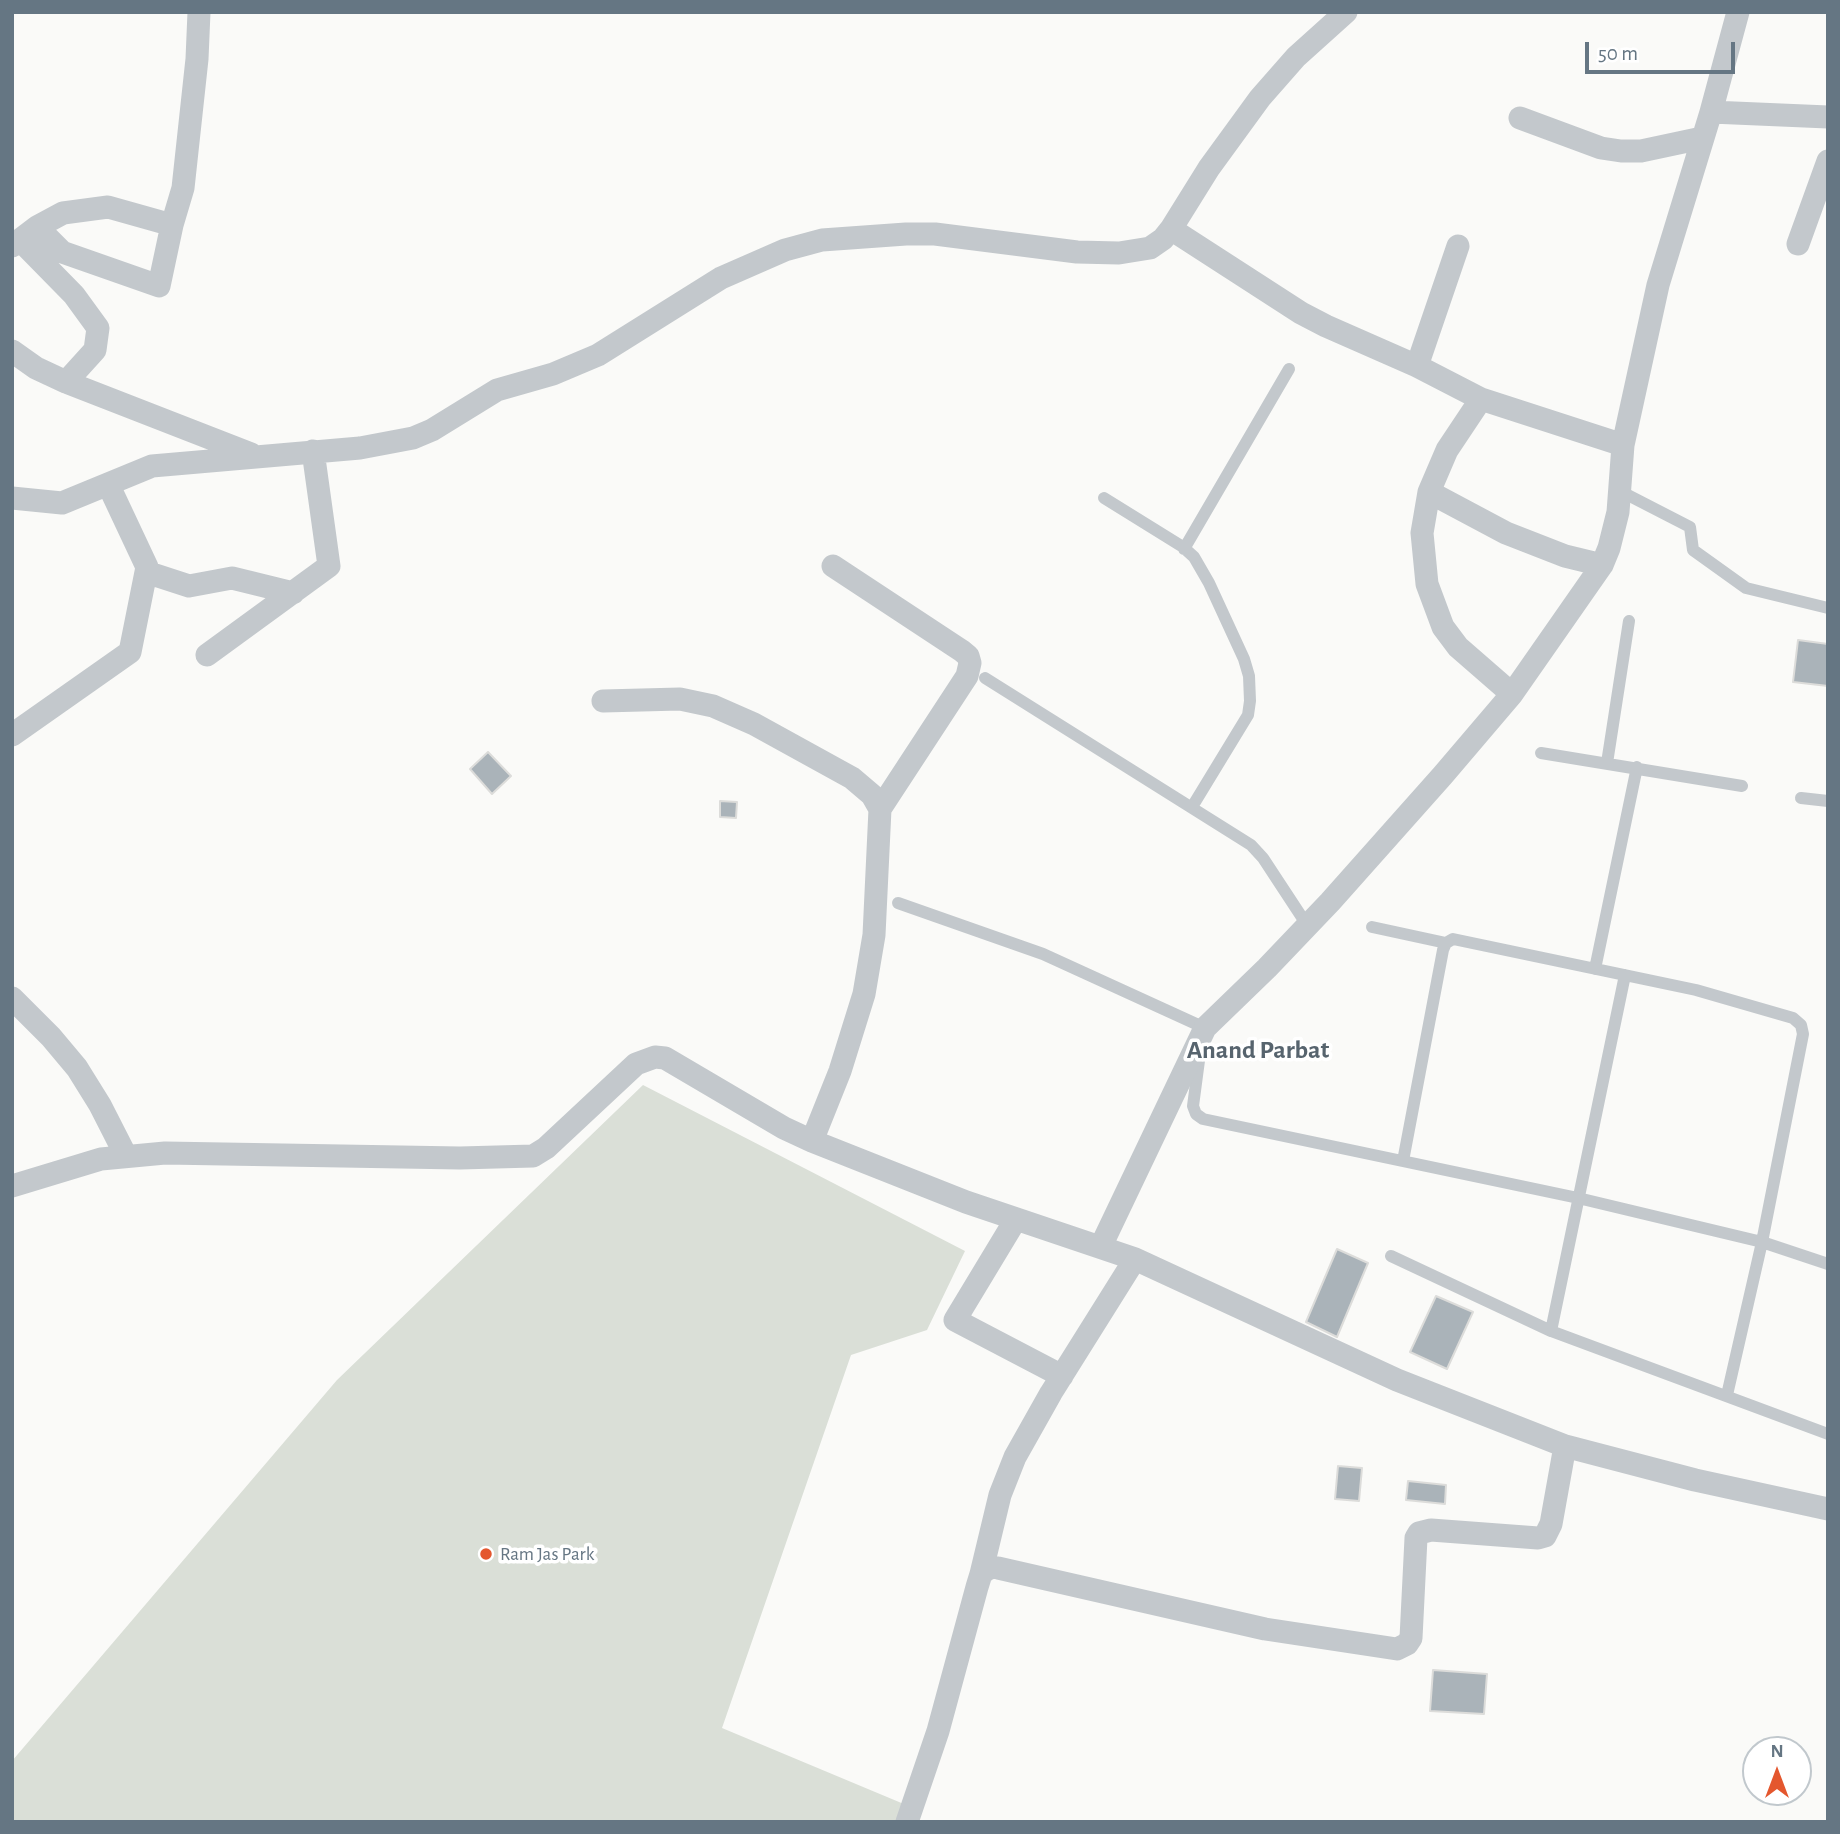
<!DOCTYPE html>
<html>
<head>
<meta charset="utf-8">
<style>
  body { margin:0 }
  #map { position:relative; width:1840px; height:1834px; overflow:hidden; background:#fafaf8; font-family:"Alegreya Sans",sans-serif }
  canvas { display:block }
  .frame { position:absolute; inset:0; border:14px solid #657683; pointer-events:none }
  .north { position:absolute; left:1742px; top:1736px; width:70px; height:70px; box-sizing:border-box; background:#fff; border:2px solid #c1c8cd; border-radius:50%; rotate:0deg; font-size:19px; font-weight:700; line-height:28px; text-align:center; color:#657683 }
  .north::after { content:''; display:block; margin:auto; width:24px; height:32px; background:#e4572e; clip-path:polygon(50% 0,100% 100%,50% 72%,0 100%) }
  .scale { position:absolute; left:1585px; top:42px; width:150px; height:32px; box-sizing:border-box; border:4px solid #657683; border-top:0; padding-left:9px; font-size:21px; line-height:24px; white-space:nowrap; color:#657683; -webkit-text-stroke:5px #fff; paint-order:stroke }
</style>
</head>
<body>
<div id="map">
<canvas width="1840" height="1834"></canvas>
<div class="frame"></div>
<div class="north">N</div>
<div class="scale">50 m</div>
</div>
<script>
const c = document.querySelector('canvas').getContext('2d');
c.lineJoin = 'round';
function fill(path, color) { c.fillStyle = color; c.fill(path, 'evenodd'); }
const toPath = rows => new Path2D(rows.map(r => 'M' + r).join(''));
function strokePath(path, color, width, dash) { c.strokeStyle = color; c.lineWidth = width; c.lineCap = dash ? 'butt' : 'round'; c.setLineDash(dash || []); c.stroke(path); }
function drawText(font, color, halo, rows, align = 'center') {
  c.font = font + ' "Alegreya Sans",sans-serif'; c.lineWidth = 7; c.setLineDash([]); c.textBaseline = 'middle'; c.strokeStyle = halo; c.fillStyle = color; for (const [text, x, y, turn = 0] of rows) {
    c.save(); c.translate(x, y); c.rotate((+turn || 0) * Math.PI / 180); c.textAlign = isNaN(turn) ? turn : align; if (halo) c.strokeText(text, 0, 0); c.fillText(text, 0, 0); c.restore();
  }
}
const green = toPath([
  [643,1085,965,1251,927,1330,851,1355,722,1728,911,1807,905,1822,12,1822,12,1761,337,1380]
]);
const building = toPath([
  [1798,640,1828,644,1828,686,1793,682,1798,640],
  [488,752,511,776,492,794,470,769,488,752],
  [720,801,737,802,736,818,720,817,720,801],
  [1337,1249,1368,1263,1337,1337,1306,1322,1337,1249],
  [1436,1296,1473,1312,1447,1369,1410,1352,1436,1296],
  [1338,1466,1362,1468,1359,1501,1335,1499,1338,1466],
  [1408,1481,1446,1485,1445,1504,1406,1500,1408,1481],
  [1433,1670,1487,1674,1484,1714,1430,1711,1433,1670]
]);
const service = toPath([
  [1620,491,1690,527,1693,550,1746,588,1828,608],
  [1104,498,1183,547,1194,557,1209,583,1244,659,1249,676,1250,701,1248,715,1192,807],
  [1184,549,1289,369],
  [985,678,1251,845,1263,858,1307,925],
  [1541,753,1742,786],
  [1607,763,1629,621],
  [1801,798,1828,801],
  [898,903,1043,954,1205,1028],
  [1372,927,1446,943],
  [1595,969,1637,767],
  [1625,975,1551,1331,1828,1434],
  [1200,1053,1193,1106,1196,1114,1203,1119,1578,1198,1762,1242,1828,1264],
  [1403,1161,1443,950,1446,943,1453,939,1696,990,1793,1018,1801,1025,1803,1034,1762,1242,1727,1395],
  [1391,1256,1551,1331]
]);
const minor = toPath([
  [1711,112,1828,117],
  [1520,118,1601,148,1621,151,1641,151,1702,138],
  [37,227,62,252,159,286,172,225],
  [1171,229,1301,313,1326,326,1417,366,1481,399,1623,445],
  [21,241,74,295,98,328,95,350,66,382],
  [1798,244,1828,161],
  [12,246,37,227,63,213,108,207,172,225,183,188,197,59,199,12],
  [12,351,36,368,66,382,251,454],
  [1417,366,1458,246],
  [1481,399,1447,450,1429,492,1422,533,1427,584,1443,627,1458,647,1512,694],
  [1429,492,1506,533,1565,556,1602,565],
  [12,498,62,503,152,466,360,448,413,438,432,430,497,390,553,374,598,355,721,278,785,250,822,240,906,234,935,234,1077,252,1119,253,1150,248,1163,239,1171,229,1209,168,1260,98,1296,57,1346,12],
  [833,566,962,651,968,656,970,663,967,676,880,809],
  [146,572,189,586,232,578,293,593],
  [207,655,329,566,313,451],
  [603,701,680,699,713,706,754,724,852,778,872,795,880,809,874,935,864,994,840,1071,812,1141],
  [12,735,130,652,147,567,108,484],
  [12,998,51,1037,77,1068,100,1105,126,1156],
  [12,1186,101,1159,165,1153,460,1158,533,1156,546,1148,636,1064,655,1057,665,1058,784,1128,812,1141,966,1202,1135,1259,1397,1380,1565,1446,1695,1480,1828,1509],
  [1016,1219,955,1320,1062,1376],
  [1101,1246,1205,1028,1267,968,1330,902,1443,775,1512,694,1602,565,1609,548,1618,512,1623,445,1658,285,1711,112,1738,12],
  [981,1574,1000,1495,1015,1457,1051,1393,1135,1259],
  [907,1822,938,1731,977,1587,981,1574,986,1570,992,1567,998,1568,1265,1629,1397,1649,1407,1644,1411,1638,1416,1538,1419,1533,1431,1530,1538,1538,1545,1536,1551,1524,1565,1446]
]);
const markers = [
  [486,1554,7,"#e4572e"]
];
const poiNames = [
  ["Ram Jas Park",500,1554]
];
const districtNames = [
  ["Anand Parbat",1258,1050]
];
fill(green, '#dadfd7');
fill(building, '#aab3b9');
strokePath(building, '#dcdcda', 2);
strokePath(service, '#c3c8cc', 12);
strokePath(minor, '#c3c8cc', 23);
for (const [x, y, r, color] of markers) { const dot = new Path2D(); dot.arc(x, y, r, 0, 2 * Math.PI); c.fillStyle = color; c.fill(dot); strokePath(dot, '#fff', 2.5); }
drawText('19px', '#657683', '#fff', poiNames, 'left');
drawText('bold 26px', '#57646e', '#fff', districtNames);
</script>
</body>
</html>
